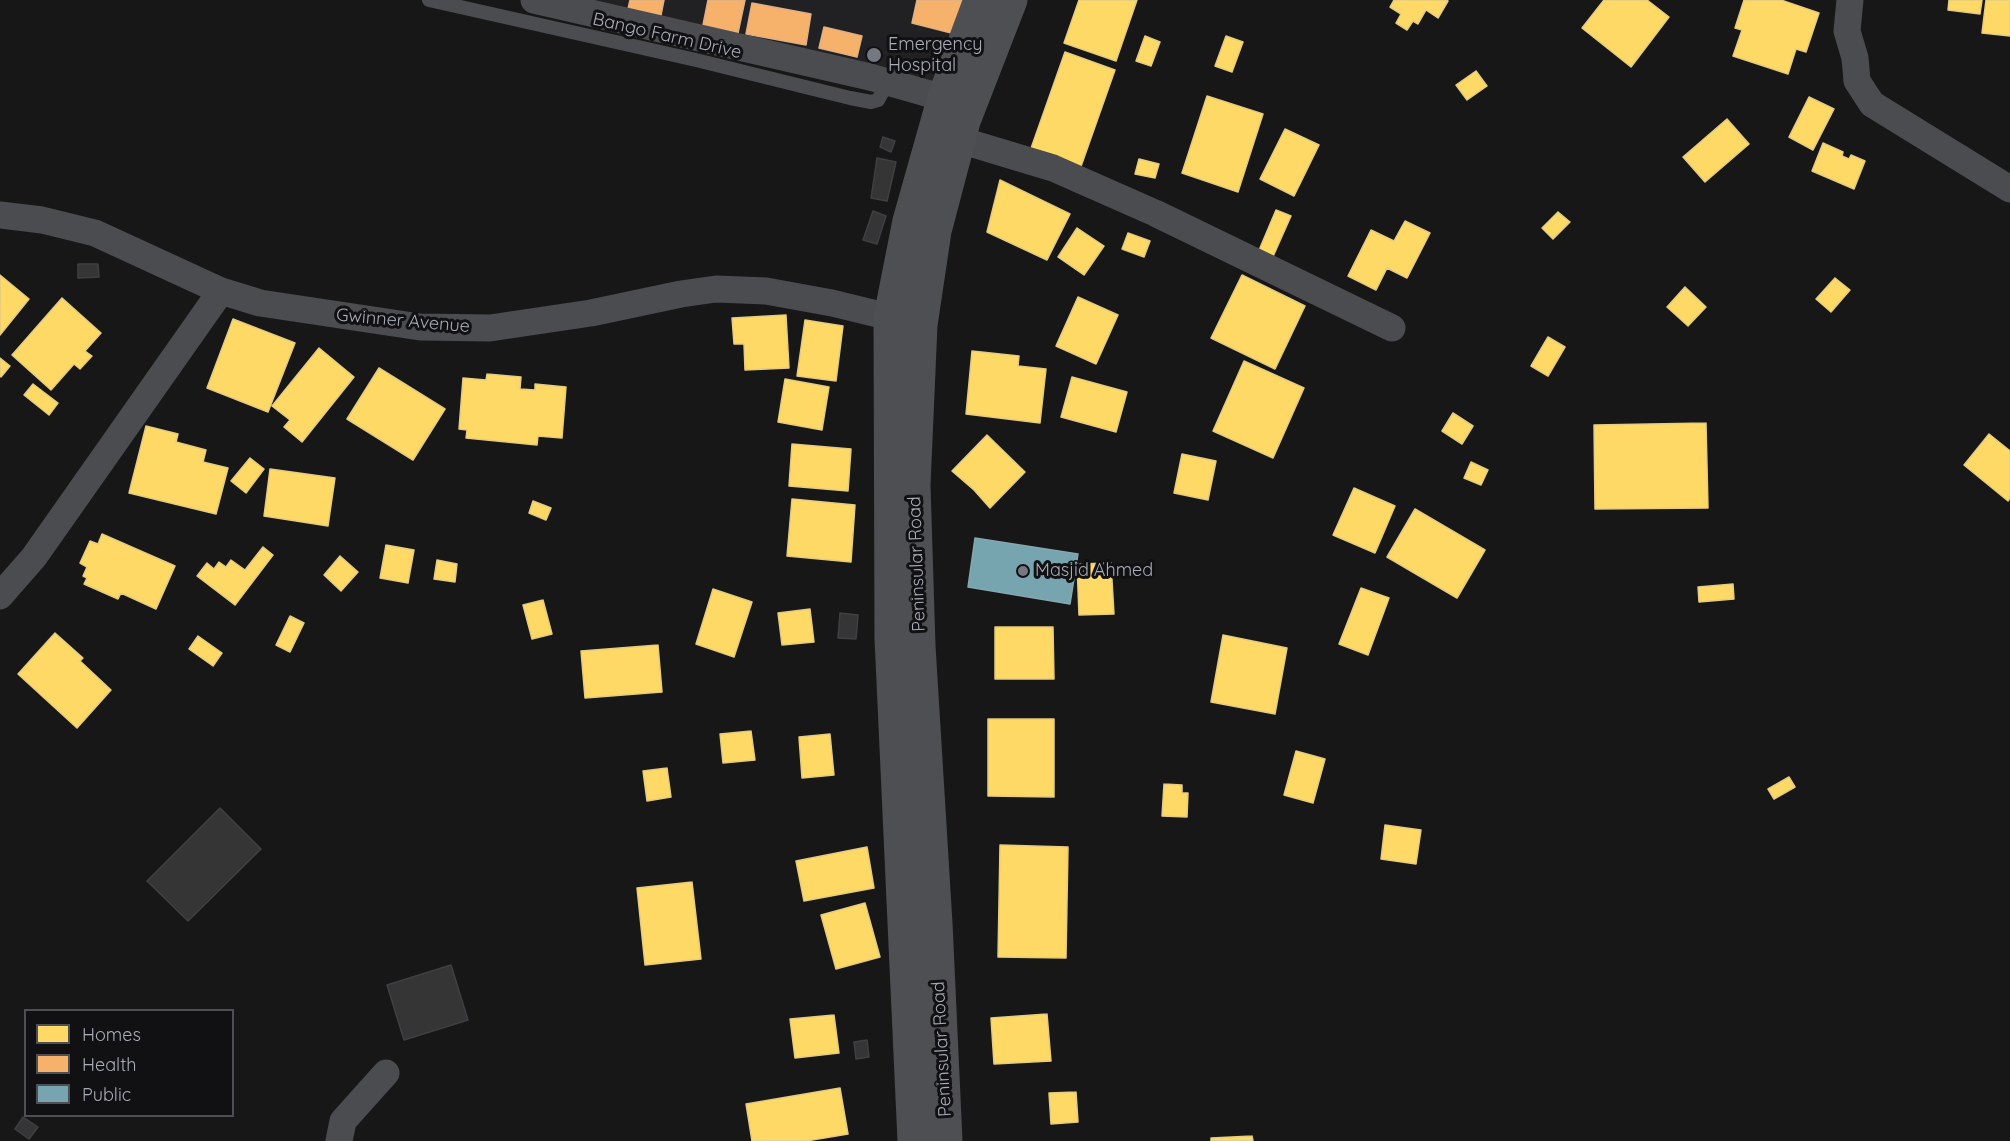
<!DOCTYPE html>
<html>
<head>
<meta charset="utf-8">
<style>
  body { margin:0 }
  #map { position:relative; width:2010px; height:1141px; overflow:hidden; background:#171717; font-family:Quicksand,sans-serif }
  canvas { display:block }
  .legend { position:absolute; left:24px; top:1009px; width:210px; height:108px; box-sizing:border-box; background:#111113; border:2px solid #4d4f55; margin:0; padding:8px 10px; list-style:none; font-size:18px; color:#a8adb8 }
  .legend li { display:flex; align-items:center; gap:12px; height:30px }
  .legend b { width:30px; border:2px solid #4d4f55 }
</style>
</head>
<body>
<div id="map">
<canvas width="2010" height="1141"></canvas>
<ul class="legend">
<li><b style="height:16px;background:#ffd966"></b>Homes</li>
<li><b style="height:16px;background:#f6b26b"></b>Health</li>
<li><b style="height:16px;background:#76a5af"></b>Public</li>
</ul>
</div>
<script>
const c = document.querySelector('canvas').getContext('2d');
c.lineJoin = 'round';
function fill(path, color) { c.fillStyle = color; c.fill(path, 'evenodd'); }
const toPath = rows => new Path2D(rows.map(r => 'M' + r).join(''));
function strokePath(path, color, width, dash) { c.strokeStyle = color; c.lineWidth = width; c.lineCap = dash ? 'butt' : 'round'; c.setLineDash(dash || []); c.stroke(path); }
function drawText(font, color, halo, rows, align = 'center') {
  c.font = font + ' Quicksand,sans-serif'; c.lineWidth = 6; c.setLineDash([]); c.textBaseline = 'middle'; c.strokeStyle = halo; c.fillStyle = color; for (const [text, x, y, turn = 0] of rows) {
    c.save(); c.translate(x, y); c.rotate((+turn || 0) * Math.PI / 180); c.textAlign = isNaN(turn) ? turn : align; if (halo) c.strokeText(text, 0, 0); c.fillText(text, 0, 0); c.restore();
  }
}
const built = toPath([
  [557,0,970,0,936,82]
]);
const homes = toPath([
  [1079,0,1137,0,1116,61,1064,43,1079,0],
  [1394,0,1446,0,1448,1,1438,18,1426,10,1418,24,1413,21,1407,30,1396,23,1401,14,1390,7,1394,0],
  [1604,0,1647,0,1669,17,1631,67,1582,28,1604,0],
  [1744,0,1781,0,1819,13,1806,52,1796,49,1788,74,1733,56,1742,30,1735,28,1744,0],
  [1949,0,1982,0,1980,14,1948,10,1949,0],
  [1986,0,2010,0,2010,36,1982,33,1986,0],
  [1145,36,1160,42,1151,66,1136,61,1145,36],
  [1226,36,1243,42,1232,72,1215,66,1226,36],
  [1065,52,1115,70,1079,172,1029,154,1065,52],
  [1476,71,1487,86,1467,100,1456,85,1476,71],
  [1207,96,1263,114,1238,192,1182,173,1207,96],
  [1809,97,1834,109,1813,150,1789,137,1809,97],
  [1727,119,1749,144,1705,182,1683,157,1727,119],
  [1285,129,1319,145,1294,196,1260,179,1285,129],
  [1823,143,1843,152,1842,156,1849,159,1851,155,1865,161,1854,189,1812,171,1823,143],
  [1139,159,1159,164,1155,178,1135,174,1139,159],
  [1000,180,1070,214,1047,260,987,232,1000,180],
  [1276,210,1291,216,1271,261,1257,255,1276,210],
  [1558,212,1570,222,1553,239,1542,228,1558,212],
  [1405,221,1430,233,1407,278,1387,268,1376,290,1348,276,1371,230,1394,241,1405,221],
  [1077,228,1104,246,1084,275,1058,257,1077,228],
  [1128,233,1150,241,1144,257,1122,249,1128,233],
  [0,275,29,299,0,335,0,275],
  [1242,275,1305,306,1275,369,1211,338,1242,275],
  [1835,278,1850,290,1831,312,1816,299,1835,278],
  [1685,287,1706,307,1688,326,1667,307,1685,287],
  [1078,297,1118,315,1096,364,1056,346,1078,297],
  [62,298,101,333,85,351,92,356,80,369,74,364,51,390,12,355,62,298],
  [786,315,789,368,745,370,744,344,734,344,732,318,786,315],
  [233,319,295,343,268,412,207,388,233,319],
  [805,320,843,326,836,381,797,376,805,320],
  [1548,337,1565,347,1548,376,1531,366,1548,337],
  [319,348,354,377,302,442,284,427,290,420,272,406,319,348],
  [972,351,1019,356,1018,366,1046,369,1040,423,966,414,972,351],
  [0,358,10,366,1,377,0,375,0,358],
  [1244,361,1304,388,1273,458,1213,431,1244,361],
  [379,368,445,409,413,460,347,419,379,368],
  [487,374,521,377,520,389,535,390,535,384,566,387,562,438,538,436,537,445,466,438,467,430,459,429,463,378,486,380,487,374],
  [1072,377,1127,392,1116,432,1061,417,1072,377],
  [785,379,829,387,822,430,778,422,785,379],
  [33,384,58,403,49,415,24,395,33,384],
  [1453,413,1473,426,1462,444,1442,431,1453,413],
  [1706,423,1708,508,1595,509,1594,425,1706,423],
  [146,426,178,434,176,442,206,450,203,462,228,468,216,514,129,493,146,426],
  [1989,434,2010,451,2010,498,2008,501,1964,465,1989,434],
  [987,435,1025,472,990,508,974,490,952,471,987,435],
  [792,444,851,449,848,491,789,486,792,444],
  [1182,454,1216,461,1208,500,1174,493,1182,454],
  [250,458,264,469,246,493,231,481,250,458],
  [1471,462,1488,470,1481,485,1464,478,1471,462],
  [270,469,335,478,328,526,264,516,270,469],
  [1354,488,1395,506,1375,553,1333,535,1354,488],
  [792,499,855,505,851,562,787,556,792,499],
  [533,501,551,508,546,520,529,513,533,501],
  [1415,509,1485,550,1457,598,1387,557,1415,509],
  [102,534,175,566,156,609,121,593,118,599,84,584,87,578,83,576,87,567,80,563,90,541,98,544,102,534],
  [386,545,414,550,408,583,380,578,386,545],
  [263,547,273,555,235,605,197,576,207,563,214,569,219,562,226,567,231,560,245,570,263,547],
  [340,556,358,572,341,591,324,575,340,556],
  [437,560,457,564,455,582,434,579,437,560],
  [1111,563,1114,614,1079,615,1077,564,1111,563],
  [1733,584,1734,599,1699,602,1698,587,1733,584],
  [1361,588,1389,598,1368,655,1339,644,1361,588],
  [713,589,752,602,734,657,696,644,713,589],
  [543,600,552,634,532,639,523,605,543,600],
  [810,609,814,642,782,645,778,613,810,609],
  [290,616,304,623,290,652,276,645,290,616],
  [995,627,1053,627,1054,679,995,679,995,627],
  [55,633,83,658,80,661,111,690,77,728,18,674,55,633],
  [1223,635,1287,648,1275,714,1211,702,1223,635],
  [198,636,222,653,213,666,189,649,198,636],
  [658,645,662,692,585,698,581,651,658,645],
  [988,719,1054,719,1054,797,988,796,988,719],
  [751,731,755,760,723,763,720,734,751,731],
  [830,734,834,775,802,778,799,737,830,734],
  [1296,751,1325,759,1313,803,1284,795,1296,751],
  [667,768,671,797,647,801,643,771,667,768],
  [1789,777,1795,787,1774,799,1768,789,1789,777],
  [1164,784,1182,785,1182,793,1188,793,1187,817,1162,816,1164,784],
  [1385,825,1421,830,1416,864,1381,859,1385,825],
  [1000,845,1068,847,1066,958,998,957,1000,845],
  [867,847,874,888,804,901,796,861,867,847],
  [692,882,701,959,645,965,637,888,692,882],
  [865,903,880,957,836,969,821,915,865,903],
  [1047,1014,1051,1061,994,1064,991,1018,1047,1014],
  [834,1015,839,1053,795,1058,790,1019,834,1015],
  [840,1088,848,1134,806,1141,752,1141,746,1104,840,1088],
  [1076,1092,1078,1122,1051,1124,1049,1093,1076,1092],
  [1252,1136,1253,1141,1211,1141,1211,1138,1252,1136]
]);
const health = toPath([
  [630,0,664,0,660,20,627,13,630,0],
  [708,0,745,0,738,33,703,25,708,0],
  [917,0,968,0,959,35,912,23,917,0],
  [752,3,811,14,806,45,746,34,752,3],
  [824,27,862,36,857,57,819,48,824,27]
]);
const public = toPath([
  [975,538,1078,554,1070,604,968,587,975,538]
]);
const building = toPath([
  [883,137,895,141,891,152,880,147,883,137],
  [877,158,896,162,887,201,871,198,877,158],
  [873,211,886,216,877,244,863,240,873,211],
  [78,264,98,264,99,277,78,278,78,264],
  [840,613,858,615,856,639,838,638,840,613],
  [220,808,261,849,188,921,147,881,220,808],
  [451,965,468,1020,404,1040,387,985,451,965],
  [867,1040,869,1057,856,1059,854,1042,867,1040],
  [23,1117,38,1127,29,1139,15,1129,23,1117]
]);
const service = toPath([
  [429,0,696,60,850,98,871,102,878,100,888,82]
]);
const minor = toPath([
  [534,0,870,77,961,103],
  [1850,0,1847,31,1855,58,1857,81,1872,104,2010,189],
  [960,140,1053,168,1155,213,1392,328],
  [0,215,42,220,95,233,221,291,260,303,420,327,490,328,591,313,681,294,716,289,766,291,832,303,910,322],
  [0,596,34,557,221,291],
  [339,1141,343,1121,386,1073]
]);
const primary = toPath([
  [914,1141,891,638,890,317,909,221,944,97,980,0],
  [946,1141,936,923,919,646,914,485,921,325,935,231,964,121,1011,0]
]);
const markers = [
  [874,55,8,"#757880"],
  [1023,571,6,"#757880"]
];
const streetNames = [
  ["Bango Farm Drive",667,36,13],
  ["Gwinner Avenue",403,321,5],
  ["Peninsular Road",917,564,-92],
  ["Peninsular Road",942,1049,-93]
];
const poiNames = [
  ["Emergency",888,45],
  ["Hospital",888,66],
  ["Masjid Ahmed",1035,571]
];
fill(built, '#212123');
fill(homes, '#ffd966');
strokePath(homes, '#e5cc7f', 1.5);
fill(health, '#f6b26b');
strokePath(health, '#dfb082', 1.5);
fill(public, '#76a5af');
strokePath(public, '#85a7b2', 1.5);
fill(building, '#353536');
strokePath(building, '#3f4043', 1.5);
strokePath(service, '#4b4c50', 14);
strokePath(minor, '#4b4c50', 27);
strokePath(primary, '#4d4f52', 33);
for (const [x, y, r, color] of markers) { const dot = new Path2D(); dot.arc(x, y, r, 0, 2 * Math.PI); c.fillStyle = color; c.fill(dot); strokePath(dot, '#111113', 2); }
drawText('18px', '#a8adb8', '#111113', streetNames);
drawText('18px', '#a8adb8', '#111113', poiNames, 'left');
</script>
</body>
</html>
